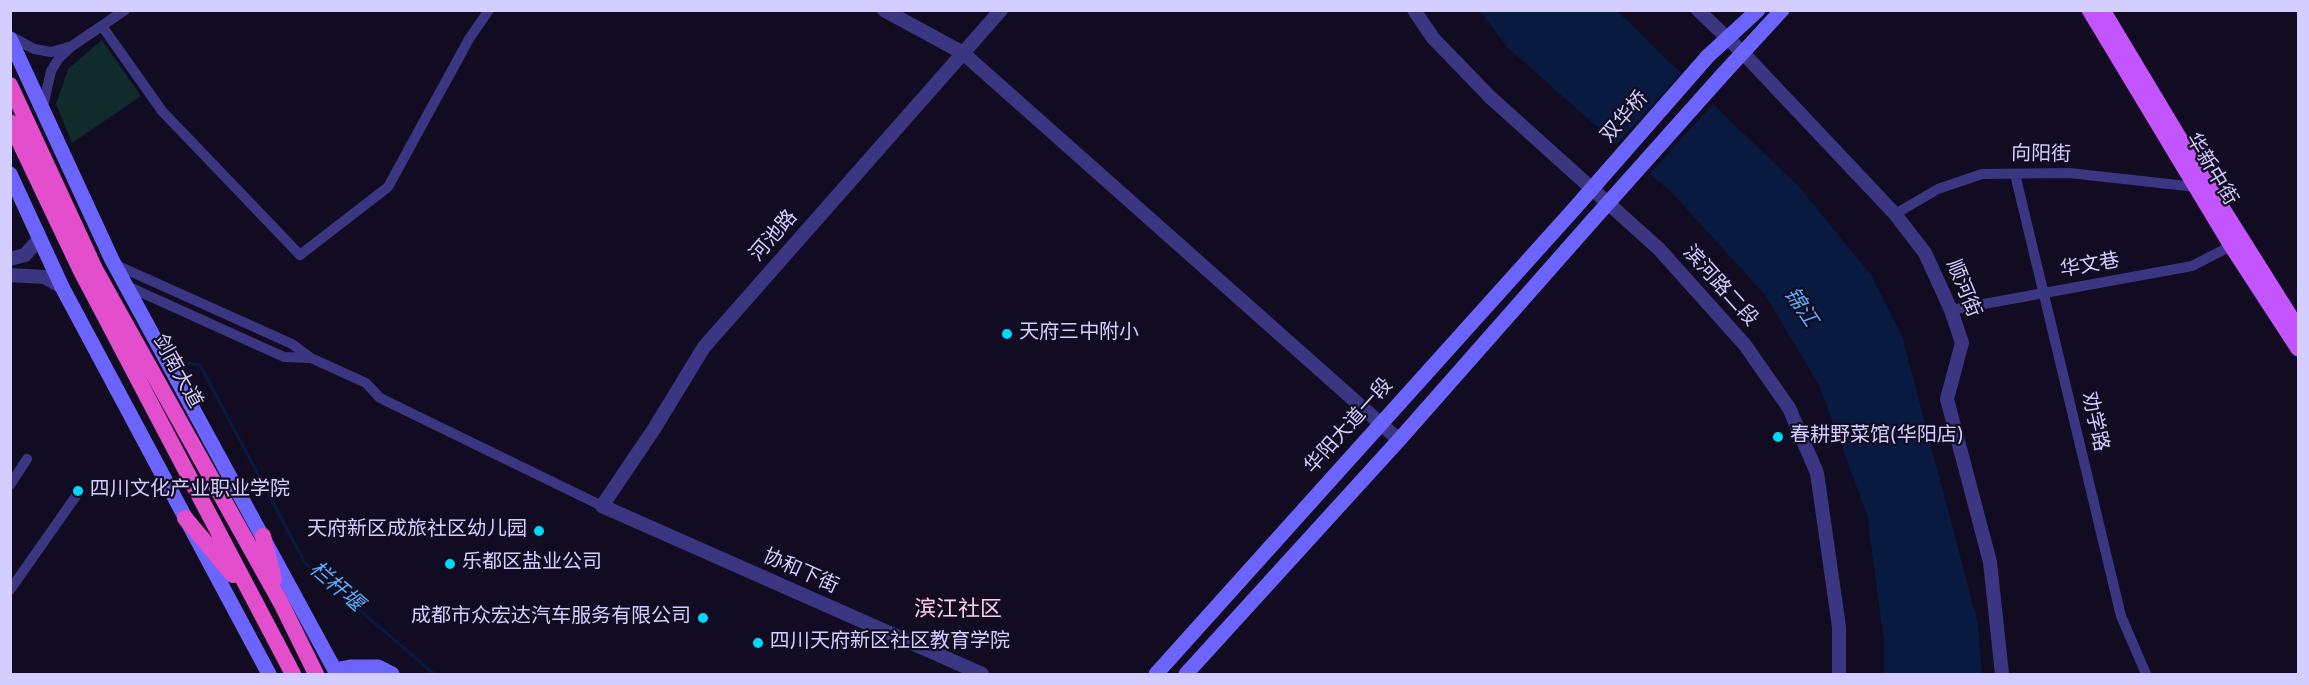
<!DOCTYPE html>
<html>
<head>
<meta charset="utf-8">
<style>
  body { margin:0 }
  #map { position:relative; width:2309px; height:685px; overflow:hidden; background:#110c21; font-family:Overpass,sans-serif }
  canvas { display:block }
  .frame { position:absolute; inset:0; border:12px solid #d4cdff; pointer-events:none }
</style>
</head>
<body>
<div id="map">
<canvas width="2309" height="685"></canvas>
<div class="frame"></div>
</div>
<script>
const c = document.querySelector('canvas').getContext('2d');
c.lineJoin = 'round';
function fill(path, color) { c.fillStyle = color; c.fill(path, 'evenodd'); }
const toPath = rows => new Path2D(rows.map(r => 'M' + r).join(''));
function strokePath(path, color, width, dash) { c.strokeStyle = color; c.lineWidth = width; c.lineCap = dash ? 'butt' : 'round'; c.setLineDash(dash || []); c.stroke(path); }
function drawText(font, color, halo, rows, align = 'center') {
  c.font = font + ' Overpass,"Noto Sans SC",sans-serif'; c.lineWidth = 4.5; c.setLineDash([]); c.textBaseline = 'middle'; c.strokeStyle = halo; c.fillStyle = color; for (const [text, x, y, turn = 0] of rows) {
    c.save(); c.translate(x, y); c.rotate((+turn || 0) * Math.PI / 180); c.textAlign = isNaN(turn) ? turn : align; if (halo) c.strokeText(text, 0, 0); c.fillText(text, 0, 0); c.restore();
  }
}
const green = toPath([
  [102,40,141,96,72,143,56,104,68,69]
]);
const water = toPath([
  [1480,11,1617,11,1800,188,1871,275,1902,336,1978,624,1982,674,1884,674,1884,641,1867,515,1819,385,1765,295,1674,195,1507,47]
]);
const pier = toPath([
  [1683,71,1715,102,1648,176,1614,147]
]);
const stream = toPath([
  [187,363,200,365,305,563,434,674]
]);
const minor = toPath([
  [102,26,162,111,300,255,388,187,469,39,489,10],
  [10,36,34,49,51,52,72,46,59,58,51,71,43,107],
  [72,46,125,10],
  [2015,174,2121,616,2146,674],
  [1895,214,1938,189,1982,174,2069,173,2196,187],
  [114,264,292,344,311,358,284,357,127,286],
  [1951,310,2192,266,2231,246],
  [311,358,366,383,380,398,602,506],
  [10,485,27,459],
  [10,590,76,496]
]);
const tertiary = toPath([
  [884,10,963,53,1399,440],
  [1414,10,1433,38,1490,97,1659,249,1745,345,1789,408,1817,473,1839,627,1839,674],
  [1698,10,1743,53,1895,214,1925,253,1951,310,1962,343,1947,399,1990,562,2002,674],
  [10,259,25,255,40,238],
  [10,275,44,277,62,287],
  [982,674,602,506,654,429,704,347,1001,10]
]);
const secondary = toPath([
  [10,39,112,260,337,674],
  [1708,56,1758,10],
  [1724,73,1782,10],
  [10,174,62,287,269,674],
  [335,670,350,667,378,667,392,674],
  [1156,674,1575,208],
  [1186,674,1399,440,1592,221]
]);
const primary = toPath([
  [2089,10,2231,246,2298,349],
  [2103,10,2205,180,2298,328]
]);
const trunk = toPath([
  [10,85,96,271,281,603,316,674],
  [10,122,81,271,293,674],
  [185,518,233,575],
  [263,536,274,579]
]);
const secondaryBridge = toPath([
  [1575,208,1708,56],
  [1592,221,1724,73]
]);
const markers = [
  [1007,334,6,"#00d8f8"],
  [1778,437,6,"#00d8f8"],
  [78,491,6,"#00d8f8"],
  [539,531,6,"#00d8f8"],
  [450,564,6,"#00d8f8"],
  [703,618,6,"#00d8f8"],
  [758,643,6,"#00d8f8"]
];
const streetNames = [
  ["双华桥",1626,118,-49],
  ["向阳街",2041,156,1],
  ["华新中街",2210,170,59],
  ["河池路",775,237,-49],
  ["华文巷",2090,267,-10],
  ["滨河路二段",1719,287,48],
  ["顺河街",1962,289,68],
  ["剑南大道",176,372,61],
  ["劝学路",2093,422,77],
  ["华阳大道一段",1350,427,-48],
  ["协和下街",800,573,24]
];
const poiNames = [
  ["天府三中附小",1019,334],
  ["春耕野菜馆(华阳店)",1790,437],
  ["四川文化产业职业学院",90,491],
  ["天府新区成旅社区幼儿园",527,531,"right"],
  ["乐都区盐业公司",462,564],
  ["成都市众宏达汽车服务有限公司",691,618,"right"],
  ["四川天府新区社区教育学院",770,643]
];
const waterNames = [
  ["锦江",1799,308,56],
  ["栏杆堰",335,588,41]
];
const quarterNames = [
  ["滨江社区",958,612]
];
fill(green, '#0f2b2b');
fill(water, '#081a3f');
fill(pier, '#110c21');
strokePath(stream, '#081a3f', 3);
strokePath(minor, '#3b3682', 10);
strokePath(tertiary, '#3b3682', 14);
strokePath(secondary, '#6c64ff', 15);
strokePath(primary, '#c454ff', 15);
strokePath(trunk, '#e24ecc', 16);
strokePath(secondaryBridge, '#6c64ff', 15);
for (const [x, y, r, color] of markers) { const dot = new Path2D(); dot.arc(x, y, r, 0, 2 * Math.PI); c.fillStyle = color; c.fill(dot); strokePath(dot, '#110c21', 2); }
drawText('20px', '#d4cdff', '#110c21', streetNames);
drawText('20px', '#d4cdff', '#110c21', poiNames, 'left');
drawText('italic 21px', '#5baeff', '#110c21', waterNames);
drawText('22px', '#ffcfec', '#110c21', quarterNames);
</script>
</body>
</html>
